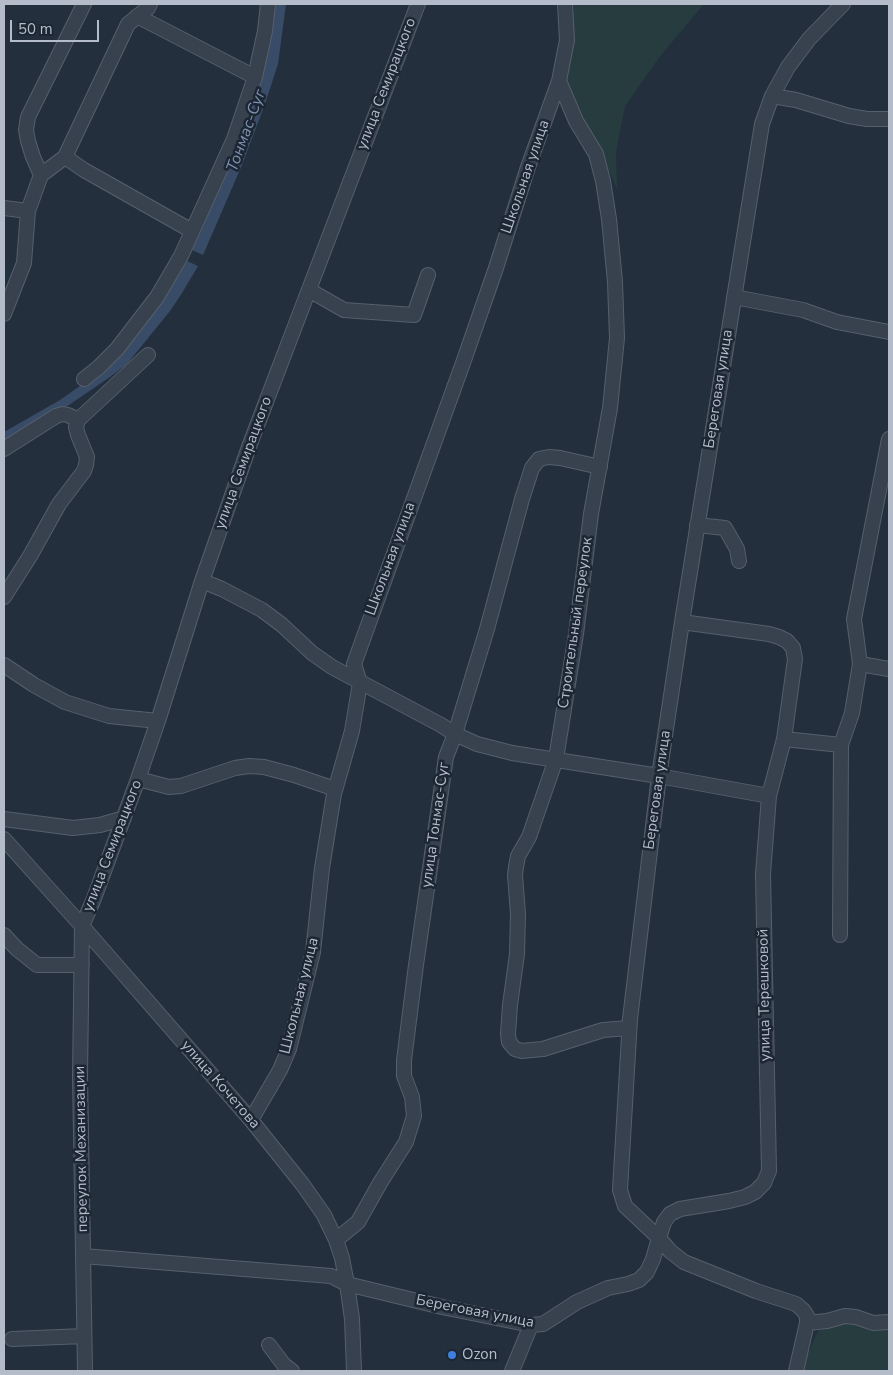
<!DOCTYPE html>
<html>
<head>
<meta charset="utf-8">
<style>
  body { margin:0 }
  #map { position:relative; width:893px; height:1375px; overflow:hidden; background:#242f3e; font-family:"Nunito Sans",sans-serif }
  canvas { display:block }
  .frame { position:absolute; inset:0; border:5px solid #b4bcc9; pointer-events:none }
  .scale { position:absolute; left:10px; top:20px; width:89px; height:22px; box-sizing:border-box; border:2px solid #b4bcc9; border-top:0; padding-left:6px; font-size:15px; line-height:18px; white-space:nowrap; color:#b4bcc9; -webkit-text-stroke:4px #1d2633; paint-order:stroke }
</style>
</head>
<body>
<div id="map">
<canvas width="893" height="1375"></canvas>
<div class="frame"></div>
<div class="scale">50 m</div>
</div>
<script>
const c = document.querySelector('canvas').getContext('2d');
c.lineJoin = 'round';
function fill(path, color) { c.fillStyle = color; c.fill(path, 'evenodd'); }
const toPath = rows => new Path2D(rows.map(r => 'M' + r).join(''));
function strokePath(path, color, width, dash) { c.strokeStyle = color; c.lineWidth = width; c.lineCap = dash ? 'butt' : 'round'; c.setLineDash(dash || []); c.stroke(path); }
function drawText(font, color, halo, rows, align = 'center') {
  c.font = font + ' "Nunito Sans",sans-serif'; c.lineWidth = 5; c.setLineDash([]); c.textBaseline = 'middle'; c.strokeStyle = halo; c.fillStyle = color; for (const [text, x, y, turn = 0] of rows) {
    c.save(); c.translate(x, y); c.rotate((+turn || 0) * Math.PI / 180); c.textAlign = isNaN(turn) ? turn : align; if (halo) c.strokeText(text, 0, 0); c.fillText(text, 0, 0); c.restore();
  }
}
const green = toPath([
  [574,4,704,4,661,55,625,106,616,152,617,189,608,169,603,152,582,119,568,90,566,77],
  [847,1321,871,1331,889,1330,889,1371,803,1371,807,1356,818,1331]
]);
const water = toPath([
  [273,4,286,4,278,64,265,104,242,165,203,255,192,250,200,231],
  [187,261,198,266,182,293,170,311,127,364,110,377,66,407,4,441,4,432,60,400,97,374,147,320,170,289]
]);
const minor = toPath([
  [137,16,255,77],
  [559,81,576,121,596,154,603,181,609,219,615,282,617,338,610,408,591,514,576,634,556,759,529,837,518,856,516,867,515,875,518,914,517,954,510,1005,508,1034,509,1042,515,1049,522,1051,532,1050,543,1049,603,1030,629,1028],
  [772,96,796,100,849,116,867,119,889,119],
  [65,157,84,170,192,231],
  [41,175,65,157,128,24,148,8,150,4],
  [4,208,28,211],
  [309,290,344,310,414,315,428,275],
  [734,297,803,310,837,322,889,332],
  [4,314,24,263,28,211,41,175,33,157,28,141,26,130,28,117,84,4],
  [84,379,99,367,117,349,157,297,181,256,234,139,255,77,265,31,268,4],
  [4,449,56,416,63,414,68,415,78,420],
  [697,525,725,528,737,549,739,561],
  [202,581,222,589,262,610,282,625,312,653,332,667,441,725,455,734,477,744,512,753,659,776,769,796],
  [4,597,30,556,59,504,84,471,86,465,87,457,78,435,76,427,78,420,148,355],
  [682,622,769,634,779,637,787,641,793,648,795,659,784,739],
  [860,664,889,669],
  [4,665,34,685,65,702,109,716,158,721],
  [138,779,169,787,181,786,235,768,249,766,264,767,294,775,335,789],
  [4,819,73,828,100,825,124,818],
  [4,839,82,926,251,1120,303,1185,324,1215,336,1240,342,1258,347,1284,352,1319,354,1371],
  [4,935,17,949,37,965,82,965],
  [840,935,841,745,852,713,860,664,854,619,889,439],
  [251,1120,280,1070,289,1049,313,952,322,868,334,794,352,731,360,683,354,664,463,363,496,268,528,167,559,81,567,40,565,4],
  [336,1240,358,1222,380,1183,406,1142,414,1116,412,1097,404,1076,404,1060,416,965,446,757,455,734,487,629,522,499,532,468,539,459,549,457,560,458,600,467],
  [83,1256,331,1276,347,1284,442,1307,531,1325,543,1324,577,1302,608,1288,628,1284,639,1280,647,1272,653,1259,659,1238,625,1206,620,1190,630,1019,659,776,682,622,762,124,772,96,788,67,809,39,843,4],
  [807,1323,807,1316,803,1310,796,1304,756,1291,684,1262,670,1251,659,1238,664,1222,670,1214,680,1209,729,1201,745,1197,755,1192,764,1183,769,1171,763,874,769,796,784,739,841,745],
  [12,1339,84,1336],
  [269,1345,284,1365,292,1371],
  [85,1371,80,1076,82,926,93,901,138,779,158,721,202,581,250,444,418,4],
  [512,1371,531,1325],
  [796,1371,807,1323,827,1321,845,1316,856,1317,873,1323,889,1322]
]);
const markers = [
  [452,1355,5,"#3f7fe0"]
];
const streetNames = [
  ["улица Семирацкого",387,84,-69],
  ["Школьная улица",526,177,-71],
  ["Береговая улица",719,389,-81],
  ["улица Семирацкого",244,463,-70],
  ["Школьная улица",391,559,-70],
  ["Строительный переулок",576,623,-82],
  ["Береговая улица",658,790,-82],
  ["улица Тонмас-Суг",436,825,-82],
  ["улица Семирацкого",113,846,-69],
  ["улица Терешковой",765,995,-91],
  ["Школьная улица",300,996,-76],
  ["улица Кочетова",220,1085,49],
  ["переулок Механизации",82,1149,-91],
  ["Береговая улица",475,1312,11]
];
const poiNames = [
  ["Ozon",462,1355]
];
const waterNames = [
  ["Тонмас-Суг",247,131,-70]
];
fill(green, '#263c3f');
fill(water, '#394c67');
strokePath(minor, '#565f6c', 16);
strokePath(minor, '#38414e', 14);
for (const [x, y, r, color] of markers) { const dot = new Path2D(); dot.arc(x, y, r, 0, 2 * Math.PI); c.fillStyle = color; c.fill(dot); strokePath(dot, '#1d2633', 2); }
drawText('15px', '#b4bcc9', '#1d2633', streetNames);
drawText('15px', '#b4bcc9', '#1d2633', poiNames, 'left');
drawText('italic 16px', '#7c92b1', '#1d2633', waterNames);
</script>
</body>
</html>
